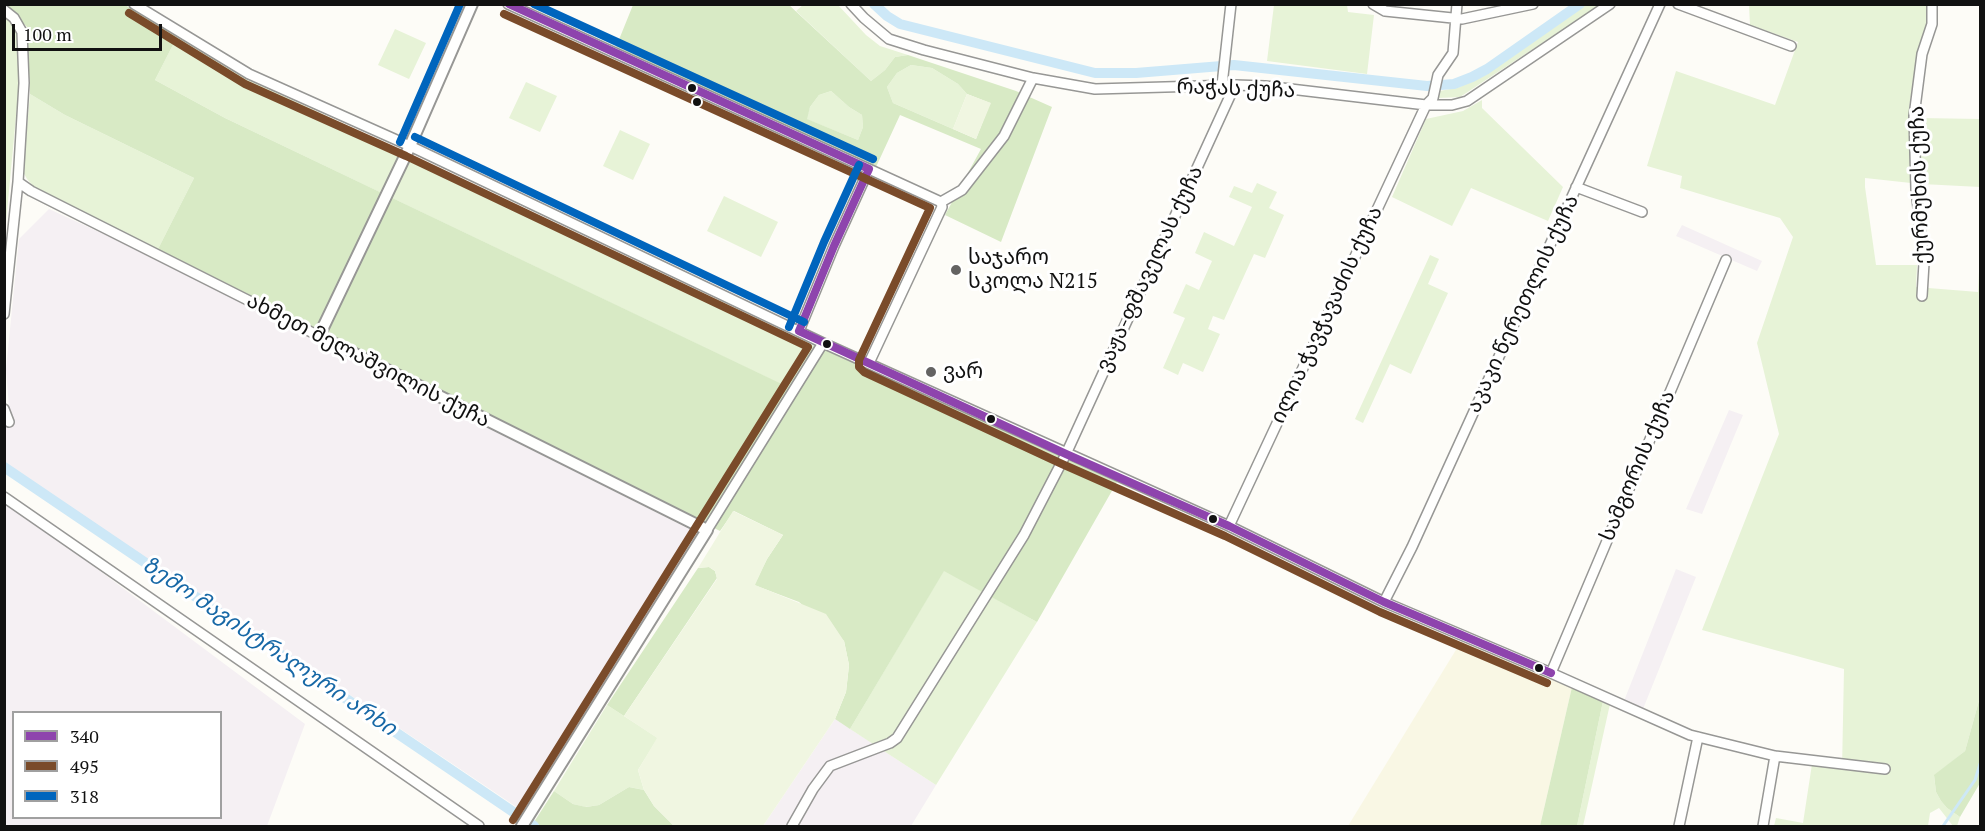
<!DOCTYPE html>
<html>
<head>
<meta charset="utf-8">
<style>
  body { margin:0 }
  #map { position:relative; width:1985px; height:831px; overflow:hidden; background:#fdfcf7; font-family:"PT Serif",serif }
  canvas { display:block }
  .frame { position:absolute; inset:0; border:6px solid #111; pointer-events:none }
  .legend { position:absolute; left:12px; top:711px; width:210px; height:108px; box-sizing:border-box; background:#fff; border:2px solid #a0a0a0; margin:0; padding:8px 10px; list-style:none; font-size:18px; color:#111 }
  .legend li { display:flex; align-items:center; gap:12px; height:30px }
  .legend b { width:30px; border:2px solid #a0a0a0 }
  .scale { position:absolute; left:12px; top:24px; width:150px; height:27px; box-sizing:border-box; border:3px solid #111; border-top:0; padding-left:8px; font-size:18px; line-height:21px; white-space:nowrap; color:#111; -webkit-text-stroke:4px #fff; paint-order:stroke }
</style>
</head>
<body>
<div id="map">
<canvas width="1985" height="831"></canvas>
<div class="frame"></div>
<ul class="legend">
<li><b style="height:8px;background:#8e44ad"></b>340</li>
<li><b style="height:8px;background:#7a4b2a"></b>495</li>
<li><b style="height:8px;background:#0065bd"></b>318</li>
</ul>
<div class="scale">100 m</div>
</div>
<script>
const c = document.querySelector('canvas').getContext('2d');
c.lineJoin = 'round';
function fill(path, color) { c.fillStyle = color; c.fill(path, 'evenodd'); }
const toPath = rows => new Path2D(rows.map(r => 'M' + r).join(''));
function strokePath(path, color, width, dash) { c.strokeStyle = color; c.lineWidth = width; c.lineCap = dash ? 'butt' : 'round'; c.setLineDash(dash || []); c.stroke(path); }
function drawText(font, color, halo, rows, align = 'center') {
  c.font = font + ' "PT Serif","Noto Sans Georgian",serif'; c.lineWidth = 6; c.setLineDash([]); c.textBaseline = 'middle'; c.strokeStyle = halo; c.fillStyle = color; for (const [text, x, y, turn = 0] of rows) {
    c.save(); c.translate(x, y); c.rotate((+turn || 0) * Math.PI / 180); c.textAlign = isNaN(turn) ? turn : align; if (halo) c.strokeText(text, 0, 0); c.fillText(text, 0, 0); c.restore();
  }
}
const industrial = toPath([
  [49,209,136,249,693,531,692,540,524,812,5,463,5,425,9,407,6,369,19,239],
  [1682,225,1762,261,1757,271,1676,236],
  [1729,410,1743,415,1702,514,1686,509],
  [4,503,45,530,305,724,267,826,5,826],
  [14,712,220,712,220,818,14,818],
  [1676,569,1696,577,1643,709,1624,701],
  [835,719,936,785,911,826,763,826]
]);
const farmland = toPath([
  [1462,640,1572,687,1540,826,1348,826]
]);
const green = toPath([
  [803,5,838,5,866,35,880,46,908,55,895,57,885,70,871,81,796,11],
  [1274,5,1347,5,1348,12,1374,15,1367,74,1267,61],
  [1584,5,1600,5,1460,97,1438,98,1440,91,1460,87,1495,68],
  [1749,5,1928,5,1927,29,1917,55,1909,108,1911,183,1865,178,1865,187,1876,265,1917,265,1916,287,1978,292,1980,250,1980,697,1965,751,1934,776,1936,792,1941,801,1947,808,1960,817,1957,826,1953,826,1939,808,1930,813,1928,826,1774,826,1776,818,1803,823,1812,764,1842,769,1844,669,1702,630,1779,434,1757,343,1793,237,1780,218,1680,188,1682,176,1647,166,1676,71,1775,105,1798,42,1750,25],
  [5,15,19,33,19,85,5,233],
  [395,29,426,43,409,79,378,65],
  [178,35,244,77,814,345,789,388,225,118,155,80],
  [911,65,932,68,958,84,967,94,953,129,893,103,887,87,897,73],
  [526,82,557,96,540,132,509,118],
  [831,91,849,107,862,115,863,127,858,140,806,119,810,107,819,95],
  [30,94,65,115,194,178,158,249,35,188,27,179,23,172],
  [1482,100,1482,108,1563,187,1548,221,1471,188,1452,226,1392,197,1426,119,1463,111],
  [1920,118,1980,119,1980,187,1922,184],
  [620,130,650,144,633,180,603,166],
  [1257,183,1277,192,1269,208,1284,215,1265,258,1254,254,1224,320,1213,316,1208,329,1220,334,1203,372,1183,363,1178,375,1163,368,1185,318,1173,313,1186,284,1199,290,1212,261,1195,253,1204,232,1234,246,1252,207,1229,197,1234,186,1252,193],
  [724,196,778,222,761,257,707,231],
  [1430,255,1439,259,1428,284,1448,293,1411,374,1390,364,1363,423,1355,419],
  [944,570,1037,622,936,785,850,729],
  [1603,701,1610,704,1583,826,1577,826],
  [607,705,658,738,638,770,644,790,629,787,599,805,585,807,573,804,554,791]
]);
const forest = toPath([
  [5,5,125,5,178,35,155,80,225,118,788,387,814,345,1117,482,1037,622,944,571,850,729,835,719,846,692,849,665,844,641,799,602,754,585,767,559,783,535,734,511,720,531,158,249,194,178,65,115,30,94,27,27],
  [633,5,789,5,871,81,885,70,895,57,908,55,1016,91,1052,107,1001,242,945,215,981,149,900,115,876,167,616,47],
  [911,65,932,68,958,84,967,94,990,103,976,139,893,103,887,87,897,73],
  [831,91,849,107,862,115,863,127,858,140,807,119,810,107,819,95],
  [709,567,715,571,717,578,624,716,607,705,698,568],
  [1572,687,1603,701,1577,826,1540,826],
  [1980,697,1980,783,1960,817,1947,808,1941,801,1936,792,1934,775,1965,751],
  [629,787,644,790,654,806,674,826,541,826,534,822,554,791,573,804,586,807,599,805]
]);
const pitch = toPath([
  [967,94,991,103,976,139,953,129],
  [733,511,783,535,767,559,755,585,826,614,844,641,849,665,846,692,835,719,763,826,674,826,654,806,644,790,638,770,657,738,624,716,717,579,715,571,709,567,698,568]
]);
const stream = toPath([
  [1943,826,1975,780,1980,764]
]);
const canal = toPath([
  [874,4,887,16,900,24,1095,73,1136,73,1234,65,1427,86,1454,84,1472,77,1487,69,1580,4],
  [4,467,534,826]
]);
const minor = toPath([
  [134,4,249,74,410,146,823,343,1229,526,1384,602,1551,673,1690,735,1775,756,1885,769],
  [508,4,941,202],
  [851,4,864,18,889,39,924,50,1033,78,1095,89,1235,85,1265,86,1426,105,1452,105,1467,101,1610,4],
  [1373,4,1385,11,1462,19,1533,4],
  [1678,4,1791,46],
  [4,10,14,18,22,32,24,83,18,182,31,191,319,336],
  [1222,85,1231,4],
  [1576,187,1642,212],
  [941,202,962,190,1004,136,1033,78],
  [1922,296,1924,263,1916,189,1914,116,1922,54,1932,24,1932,4],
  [4,314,18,182],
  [799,331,834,246,869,169],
  [869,363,942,207,941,202],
  [4,409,9,422],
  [4,497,479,826],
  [1229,526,1426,105,1433,98,1438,75,1453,53,1457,4],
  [707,530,823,343],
  [1384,602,1412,547,1660,4],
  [1551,673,1726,260],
  [792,826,813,789,830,766,890,743,897,738,1024,535,1066,454,1235,85],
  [1679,826,1698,737],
  [1763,826,1775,756]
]);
const tertiary = toPath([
  [472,4,410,146,319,336,707,530,522,826]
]);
const bus1 = toPath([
  [509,4,869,169],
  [799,331,1066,454,1229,526,1384,602,1551,673],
  [799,331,834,246,869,169]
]);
const bus2 = toPath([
  [129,13,245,84,406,156,808,347,513,820],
  [504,14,930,208,859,360,859,367,864,372,1062,464,1225,536,1380,612,1547,683]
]);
const bus3 = toPath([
  [534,4,873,159],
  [415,137,804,322],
  [400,142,460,4],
  [789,327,824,242,859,165]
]);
const markers = [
  [692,88,5,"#111"],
  [697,102,5,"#111"],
  [956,270,6,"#646362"],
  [827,344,5,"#111"],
  [931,372,6,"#646362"],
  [991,419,5,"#111"],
  [1213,519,5,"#111"],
  [1539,668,5,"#111"]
];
const streetNames = [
  ["რაჭას ქუჩა",1236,89,2],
  ["ქურმუხის ქუჩა",1920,185,-92],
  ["ვაჟა-ფშაველას ქუჩა",1150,269,-65],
  ["აკაკი წერეთლის ქუჩა",1523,304,-65],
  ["ილია ჭავჭავაძის ქუჩა",1327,315,-65],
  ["ახმეთ მელაშვილის ქუჩა",368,361,27],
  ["სამგორის ქუჩა",1638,466,-67]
];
const poiNames = [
  ["საჯარო",968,258],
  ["სკოლა N215",968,282],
  ["ვარ",943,372]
];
const waterNames = [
  ["ზემო მაგისტრალური არხი",269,647,34]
];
fill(industrial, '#f5f0f3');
fill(farmland, '#f9f7e4');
fill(green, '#e7f3d7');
fill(forest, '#d8eac5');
fill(pitch, '#f0f6e1');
strokePath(stream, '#cde8f7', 3);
strokePath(canal, '#cde8f7', 10);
strokePath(minor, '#979795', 12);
strokePath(tertiary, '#979795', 14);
strokePath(minor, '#fffffe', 9);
strokePath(tertiary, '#fffffe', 10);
strokePath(bus1, '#8e44ad', 8);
strokePath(bus2, '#7a4b2a', 8);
strokePath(bus3, '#0065bd', 8);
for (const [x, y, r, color] of markers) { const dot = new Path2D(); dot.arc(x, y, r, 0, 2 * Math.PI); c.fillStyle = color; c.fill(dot); strokePath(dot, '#fff', 2); }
drawText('21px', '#111', '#fff', streetNames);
drawText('21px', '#111', '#fff', poiNames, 'left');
drawText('italic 22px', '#1768a6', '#fff', waterNames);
</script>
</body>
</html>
